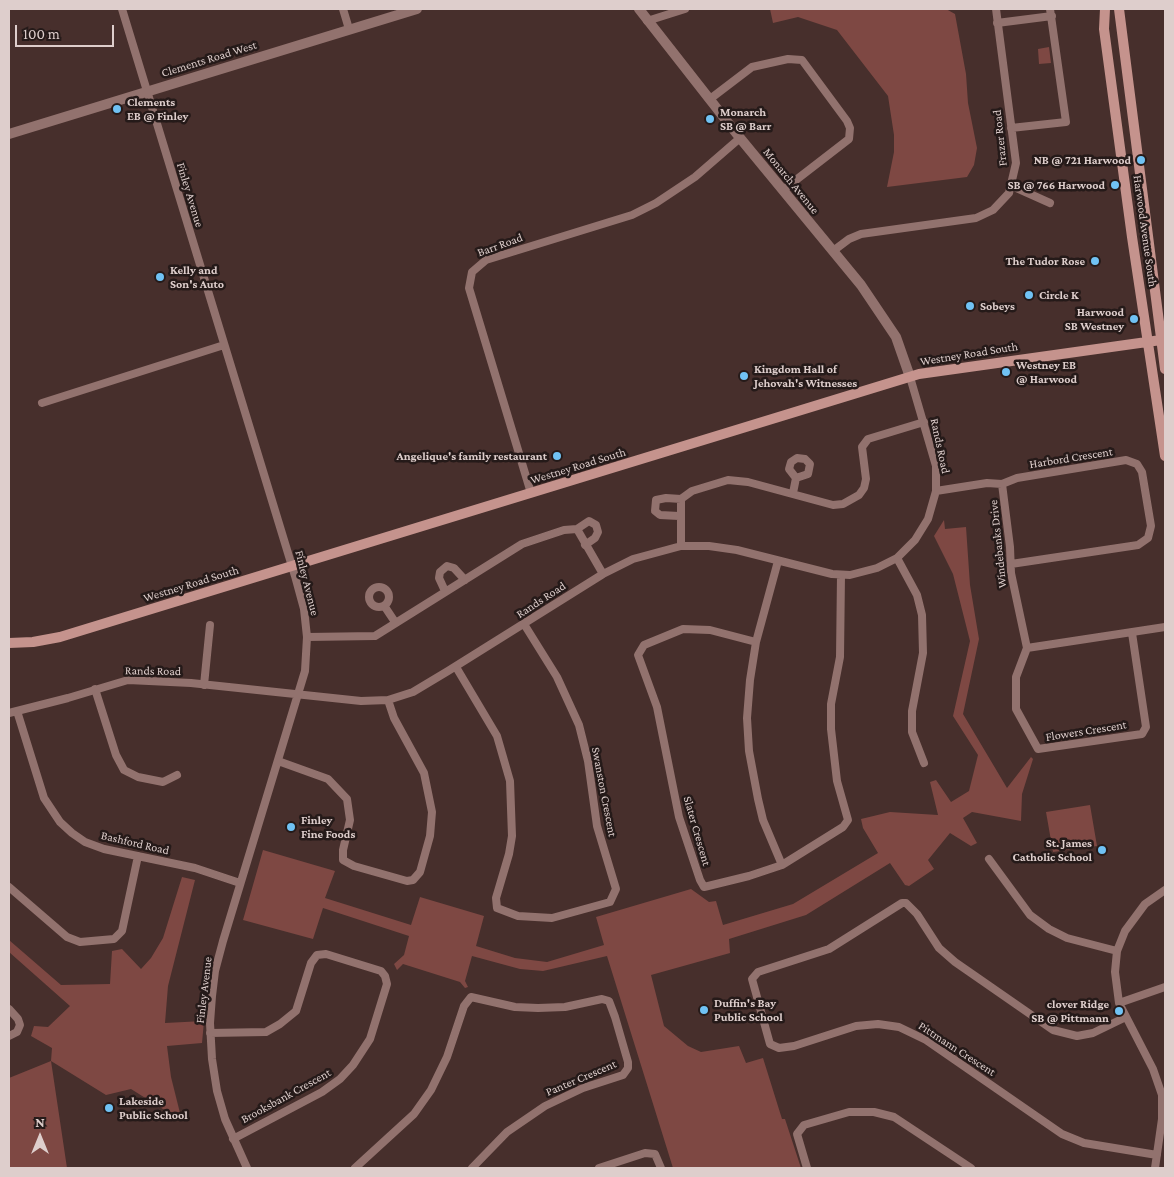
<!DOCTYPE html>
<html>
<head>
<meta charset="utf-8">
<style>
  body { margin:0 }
  #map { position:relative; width:1174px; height:1177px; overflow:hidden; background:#472f2c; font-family:"Crimson Pro",serif }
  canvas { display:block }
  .frame { position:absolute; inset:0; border:10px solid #dececc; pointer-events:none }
  .north { position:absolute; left:15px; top:1112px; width:50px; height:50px; -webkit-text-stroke:4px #251a19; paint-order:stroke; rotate:0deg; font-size:14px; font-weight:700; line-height:20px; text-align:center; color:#dececc }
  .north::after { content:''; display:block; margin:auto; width:18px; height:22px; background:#dececc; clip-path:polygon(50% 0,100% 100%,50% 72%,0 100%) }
  .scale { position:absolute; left:15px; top:25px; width:99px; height:22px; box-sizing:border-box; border:2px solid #dececc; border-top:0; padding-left:6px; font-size:15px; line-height:18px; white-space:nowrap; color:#dececc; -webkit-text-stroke:4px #251a19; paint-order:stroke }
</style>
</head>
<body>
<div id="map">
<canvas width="1174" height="1177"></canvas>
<div class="frame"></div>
<div class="north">N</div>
<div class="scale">100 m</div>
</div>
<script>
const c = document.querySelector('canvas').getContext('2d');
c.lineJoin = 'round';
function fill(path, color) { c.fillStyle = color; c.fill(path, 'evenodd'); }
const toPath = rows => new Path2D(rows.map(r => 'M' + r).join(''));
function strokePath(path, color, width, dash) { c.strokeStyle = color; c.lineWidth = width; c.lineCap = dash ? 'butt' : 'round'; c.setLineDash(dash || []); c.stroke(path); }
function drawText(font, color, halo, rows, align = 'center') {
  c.font = font + ' "Crimson Pro",serif'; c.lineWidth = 5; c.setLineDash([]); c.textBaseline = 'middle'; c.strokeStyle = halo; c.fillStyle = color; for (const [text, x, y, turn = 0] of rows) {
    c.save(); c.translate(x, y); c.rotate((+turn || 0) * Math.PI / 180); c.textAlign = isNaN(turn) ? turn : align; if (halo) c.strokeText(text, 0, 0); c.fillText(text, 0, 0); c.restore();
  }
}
const green = toPath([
  [770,9,946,9,955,14,966,74,968,103,977,148,974,165,967,177,887,187,894,152,894,135,888,96,837,30,798,17,773,23],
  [1049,47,1051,63,1039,64,1038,49],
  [944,520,945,529,966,527,970,585,979,639,963,714,1007,788,1031,757,1033,759,1022,794,1021,821,972,812,963,818,977,843,971,846,950,833,928,860,934,869,909,886,905,885,890,863,806,915,729,939,730,953,651,975,664,1026,688,1046,701,1052,739,1046,746,1063,763,1058,782,1119,785,1119,801,1168,673,1168,607,956,543,971,520,969,472,956,465,981,468,987,465,988,460,982,403,964,397,970,394,964,404,955,409,936,323,908,313,939,243,920,263,850,335,871,325,898,411,925,420,897,484,916,476,946,515,958,547,962,604,945,596,917,691,889,709,902,716,901,723,925,793,904,878,853,863,828,861,819,890,812,938,815,930,782,936,780,951,802,969,791,978,755,953,716,970,641,953,574,934,536],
  [1090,805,1097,846,1053,852,1046,812],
  [182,877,195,880,168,986,165,1023,204,1021,202,1043,167,1046,171,1077,182,1121,131,1089,106,1095,51,1061,67,1168,9,1168,9,1078,51,1061,52,1048,31,1036,34,1026,48,1027,70,1006,9,952,9,940,61,985,110,984,112,951,122,949,141,969,151,958,163,938]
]);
const minor = toPath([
  [122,9,295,576,304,609,307,637,305,671,223,941,215,971,212,996,210,1023,212,1059,217,1091,225,1119,247,1168],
  [343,9,349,29],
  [647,21,685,9],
  [997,23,1052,16],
  [710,99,752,67,788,59,802,60,847,121,850,128,849,139,783,190],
  [1011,128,1066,122,1050,9],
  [1012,186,1050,203],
  [833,251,849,239,861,234,976,218,993,210,1009,193,1016,163,996,9],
  [42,403,224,345],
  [1002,484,1010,547,1011,573,1027,648,1016,677,1016,709,1038,749,1142,734,1146,727,1132,633],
  [936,491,987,483,1002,484,1017,478,1126,460,1137,464,1142,472,1151,526,1148,538,1138,545,1011,564],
  [531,493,469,288,472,272,486,260,632,215,656,203,695,177,740,138],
  [793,493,796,478,808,474,810,464,805,459,797,458,791,462,789,469,796,478],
  [679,516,660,515,655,511,656,500,666,498,681,499,692,491,728,480,748,482,833,505,843,504,859,495,864,488,866,479,862,447,868,439,924,422],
  [577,529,603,574],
  [681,546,681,499],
  [897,558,917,595,922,615,923,653,912,711,912,732,924,763],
  [778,561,756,642,750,680,747,718,749,751,758,799,763,820,782,865],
  '369 597a10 10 0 1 1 20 0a10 10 0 1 1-20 0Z',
  [445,591,439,578,440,572,447,566,454,568,465,580],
  [385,607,395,622],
  [307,637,375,636,522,544,564,530,577,529,589,521,596,525,598,532,595,538,585,545],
  [756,642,710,630,683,629,644,645,638,655,657,707,679,817,700,880,704,887,749,876,782,865,843,827,848,820,837,781,831,729,831,704,840,657,841,575],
  [1027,648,1165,627],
  [456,667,497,736,510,781,512,836,509,854,496,898,497,908,518,916,552,918,610,902,616,889,597,826,588,761,579,725,557,677,524,624],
  [204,685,210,625],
  [95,689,116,755,124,770,138,777,163,782,177,775],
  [17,711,44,798,60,822,72,833,85,842,104,849,195,868,240,883],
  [9,713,68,698,128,680,191,683,361,701,388,700,413,692,448,671,603,574,633,559,681,546,709,546,737,550,832,574,850,575,877,568,897,558,915,540,928,519,936,491,936,466,910,377],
  [278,761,328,779,347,799,350,820,343,850,343,860,354,866,407,881,413,880,420,872,430,836,432,812,424,773,394,718,388,700],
  [989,859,1030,915,1049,929,1067,938,1117,951],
  [9,887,67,937,80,942,114,939,122,931,138,856],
  [1119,1003,1165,987],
  [9,1009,18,1019,20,1025,17,1032,9,1036],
  [1126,1017,1093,1033,1077,1036,1053,1030,955,962,939,948,917,914,906,903,902,903,829,949,758,972,752,979,770,1044,779,1048,794,1046,856,1026,878,1024,899,1027,926,1040,1062,1134,1084,1143,1157,1155],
  [210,1033,266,1032,280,1024,296,1011,311,963,317,955,326,954,381,971,385,976,387,984,370,1039,353,1065,340,1079,322,1092,233,1139],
  [355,1168,414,1114,431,1090,447,1057,464,1006,471,997,515,1007,538,1008,565,1007,602,999,609,1001,615,1017,628,1062,628,1068,623,1075,583,1088,545,1106,507,1132,472,1168],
  [599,1168,645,1153,655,1154,661,1168],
  [807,1168,797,1134,804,1125,849,1112,874,1112,894,1117,971,1168],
  [1155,1168,1162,1119,1162,1095,1153,1069,1119,1003,1115,972,1117,951,1125,931,1145,904,1165,890]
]);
const tertiary = toPath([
  [639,9,740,138,861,285,896,337,910,377],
  [9,134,417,9]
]);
const secondary = toPath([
  [1105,9,1104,29,1132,237,1165,456],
  [1119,9,1165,369],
  [9,643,33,642,60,637,919,374,1161,340]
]);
const markers = [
  [117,109,5,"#70c2f4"],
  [710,119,5,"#70c2f4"],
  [1141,160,5,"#70c2f4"],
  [1115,185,5,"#70c2f4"],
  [1095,261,5,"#70c2f4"],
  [160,277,5,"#70c2f4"],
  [1029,295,5,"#70c2f4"],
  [970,306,5,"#70c2f4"],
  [1134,319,5,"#70c2f4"],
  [1006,372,5,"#70c2f4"],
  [744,376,5,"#70c2f4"],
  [557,456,5,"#70c2f4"],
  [291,827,5,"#70c2f4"],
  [1102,850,5,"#70c2f4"],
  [704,1010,5,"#70c2f4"],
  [1119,1011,5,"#70c2f4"],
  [109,1108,5,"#70c2f4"]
];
const streetNames = [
  ["Clements Road West",209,59,-17],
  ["Frazer Road",1000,138,-96],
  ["Monarch Avenue",791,181,51],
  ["Finley Avenue",190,195,73],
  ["Harwood Avenue South",1145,231,82],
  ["Barr Road",500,245,-20],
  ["Westney Road South",969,354,-9],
  ["Rands Road",940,446,78],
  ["Harbord Crescent",1071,458,-9],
  ["Westney Road South",578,466,-17],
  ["Windebanks Drive",998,544,-96],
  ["Finley Avenue",307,583,76],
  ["Westney Road South",191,584,-17],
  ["Rands Road",541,600,-33],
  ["Rands Road",153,671,1],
  ["Flowers Crescent",1086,731,-9],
  ["Swanston Crescent",604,792,79],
  ["Slater Crescent",697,831,74],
  ["Bashford Road",135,843,13],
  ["Finley Avenue",204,990,-83],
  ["Pittmann Crescent",957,1049,33],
  ["Panter Crescent",581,1078,-23],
  ["Brooksbank Crescent",286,1096,-29]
];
const poiNames = [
  ["Clements",127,102],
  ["EB @ Finley",127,116],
  ["Monarch",720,112],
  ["SB @ Barr",720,126],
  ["NB @ 721 Harwood",1131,160,"right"],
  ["SB @ 766 Harwood",1105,185,"right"],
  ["The Tudor Rose",1085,261,"right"],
  ["Kelly and",170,270],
  ["Son's Auto",170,284],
  ["Circle K",1039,295],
  ["Sobeys",980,306],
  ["Harwood",1124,312,"right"],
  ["SB Westney",1124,326,"right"],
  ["Westney EB",1016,365],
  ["@ Harwood",1016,379],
  ["Kingdom Hall of",754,369],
  ["Jehovah's Witnesses",754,383],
  ["Angelique's family restaurant",547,456,"right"],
  ["Finley",301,820],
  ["Fine Foods",301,834],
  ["St. James",1092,843,"right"],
  ["Catholic School",1092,857,"right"],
  ["Duffin's Bay",714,1003],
  ["Public School",714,1017],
  ["clover Ridge",1109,1004,"right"],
  ["SB @ Pittmann",1109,1018,"right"],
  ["Lakeside",119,1101],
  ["Public School",119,1115]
];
fill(green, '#7e4843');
strokePath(minor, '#92726e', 8);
strokePath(tertiary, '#92726e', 10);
strokePath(secondary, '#c5938d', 10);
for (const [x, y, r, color] of markers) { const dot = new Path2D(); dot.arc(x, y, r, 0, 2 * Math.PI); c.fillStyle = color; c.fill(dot); strokePath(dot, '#251a19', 2); }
drawText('12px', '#dececc', '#251a19', streetNames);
drawText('bold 12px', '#dececc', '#251a19', poiNames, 'left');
</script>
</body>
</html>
